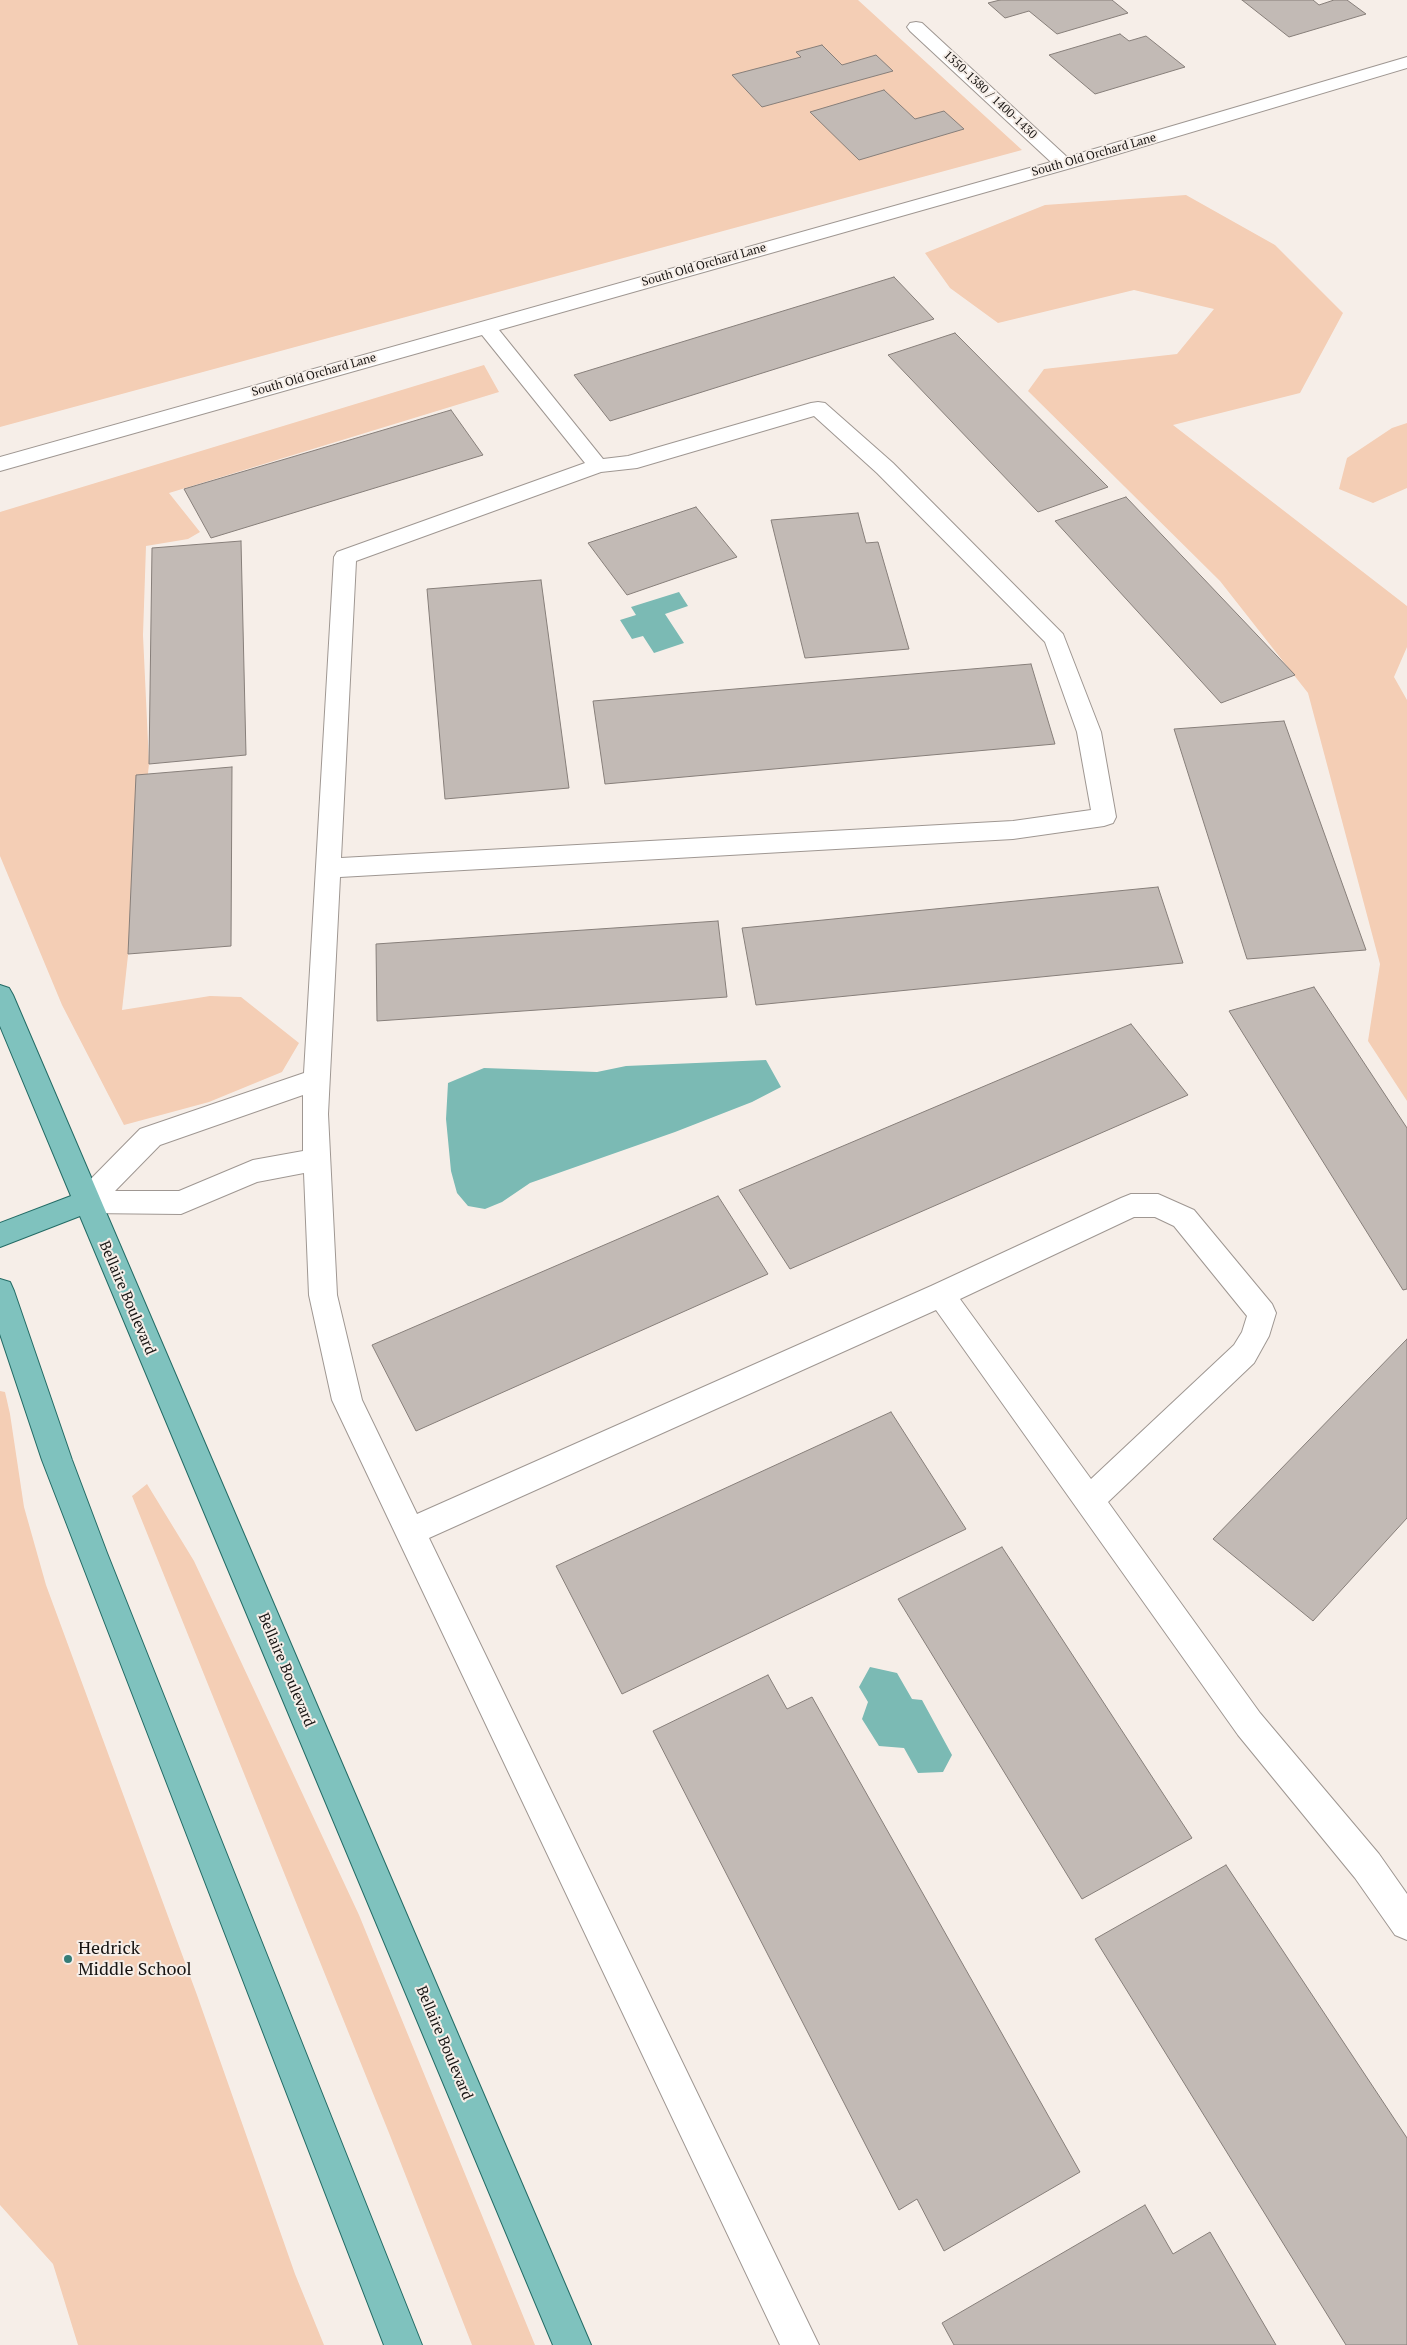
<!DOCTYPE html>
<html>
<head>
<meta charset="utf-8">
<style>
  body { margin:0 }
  canvas { display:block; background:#f6eee8 }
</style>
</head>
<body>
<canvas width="1407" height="2345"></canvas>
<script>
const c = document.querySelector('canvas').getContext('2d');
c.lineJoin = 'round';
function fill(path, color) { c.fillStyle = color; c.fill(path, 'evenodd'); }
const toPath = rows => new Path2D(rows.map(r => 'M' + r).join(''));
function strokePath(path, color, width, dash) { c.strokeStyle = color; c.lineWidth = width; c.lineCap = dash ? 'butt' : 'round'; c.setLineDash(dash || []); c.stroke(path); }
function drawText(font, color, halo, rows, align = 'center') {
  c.font = font + ' "PT Serif",serif'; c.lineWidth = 4; c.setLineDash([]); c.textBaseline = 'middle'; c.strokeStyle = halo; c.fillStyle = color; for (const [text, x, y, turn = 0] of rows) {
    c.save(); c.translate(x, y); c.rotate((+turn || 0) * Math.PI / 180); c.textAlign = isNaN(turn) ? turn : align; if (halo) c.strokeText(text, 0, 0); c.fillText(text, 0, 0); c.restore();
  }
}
const green = toPath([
  [0,0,858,0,1022,150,0,427],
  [1186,195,1275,245,1343,313,1300,393,1173,425,1407,606,1407,647,1394,677,1407,700,1407,1101,1368,1041,1380,964,1308,693,1220,581,1028,391,1044,369,1177,354,1214,309,1134,290,998,323,950,288,925,253,1045,205],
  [484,365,499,392,169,493,200,532,188,539,146,546,143,635,149,764,122,1010,210,996,241,997,299,1043,282,1072,209,1102,124,1125,62,1005,0,856,0,512],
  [1407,423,1407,488,1373,503,1339,489,1347,458,1392,428],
  [0,1391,5,1392,10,1414,24,1507,46,1585,197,1995,295,2274,324,2345,78,2345,53,2264,0,2205],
  [147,1484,194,1561,359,1915,535,2345,472,2345,389,2133,132,1496]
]);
const water = toPath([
  [679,592,688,606,665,614,684,643,654,653,643,636,632,639,620,620,636,615,631,607],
  [766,1060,781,1087,752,1102,675,1132,530,1183,502,1202,485,1209,468,1206,457,1193,451,1171,446,1119,448,1083,484,1068,597,1072,626,1066],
  [870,1667,897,1673,912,1699,922,1700,952,1755,943,1772,918,1773,904,1748,879,1746,862,1719,868,1702,859,1687]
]);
const building = toPath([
  [1000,0,1112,0,1128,13,1057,34,1029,11,1005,18,988,3,1000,0],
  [1242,0,1313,0,1319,5,1334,0,1347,0,1366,14,1289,37,1242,0],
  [1120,34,1129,41,1146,36,1185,67,1095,94,1049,55,1120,34],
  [822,45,842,65,876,55,893,71,762,107,732,75,801,57,796,52,822,45],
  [884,90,915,119,944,111,964,129,859,160,810,112,884,90],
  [894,277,934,319,610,421,574,375,894,277],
  [955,333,1108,487,1038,512,888,355,955,333],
  [451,410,483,455,211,538,184,489,451,410],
  [1126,497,1295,675,1221,703,1055,521,1126,497],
  [696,507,737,557,627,595,588,543,696,507],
  [858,513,866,543,878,542,909,649,805,658,771,520,858,513],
  [241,541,246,755,149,764,152,548,241,541],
  [541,580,569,788,445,799,427,589,541,580],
  [1031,664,1055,744,605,784,593,701,1031,664],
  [1284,721,1366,950,1247,959,1174,729,1284,721],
  [232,767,231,946,128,954,136,775,232,767],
  [1158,887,1183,963,756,1005,742,928,1158,887],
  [718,921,727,997,377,1021,376,944,718,921],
  [1314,987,1407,1128,1407,1289,1403,1290,1229,1011,1314,987],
  [1131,1024,1188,1095,790,1269,739,1190,1131,1024],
  [718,1196,768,1274,416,1431,372,1345,718,1196],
  [1407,1339,1407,1518,1313,1621,1213,1539,1407,1339],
  [891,1412,966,1529,622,1694,556,1566,891,1412],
  [1002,1547,1192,1838,1082,1899,898,1599,1002,1547],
  [768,1675,787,1709,812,1697,1080,2172,944,2251,917,2199,899,2210,653,1731,768,1675],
  [1226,1865,1407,2138,1407,2345,1346,2345,1095,1939,1226,1865],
  [1145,2205,1173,2254,1210,2232,1276,2345,954,2345,942,2323,1145,2205]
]);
const minor = toPath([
  [916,22,922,23,1067,157,1407,57,1407,68,1071,168,499,330,603,459,628,456,811,403,818,402,825,403,893,463,1063,634,1101,732,1116,817,1113,823,1104,826,1013,839,340,877,328,1114,337,1295,362,1400,417,1514,931,1286,1121,1198,1131,1194,1158,1194,1194,1210,1272,1304,1276,1313,1269,1336,1254,1363,1108,1502,1260,1713,1379,1854,1407,1894,1407,1940,1395,1935,1355,1878,1238,1735,936,1310,429,1538,819,2345,780,2345,332,1400,309,1295,304,1173,257,1182,181,1214,86,1213,76,1210,72,1202,76,1194,140,1129,304,1073,334,557,337,552,585,463,482,335,0,471,0,457,1051,162,910,31,907,27,910,23,916,22],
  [814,416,877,473,1045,642,1077,732,1091,810,1013,821,341,858,356,561,601,472,637,468,814,416],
  [303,1095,303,1151,253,1160,179,1191,115,1191,160,1145,303,1095],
  [1134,1217,1155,1217,1174,1226,1247,1316,1242,1332,1234,1345,1091,1479,960,1299,1134,1217]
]);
const major = toPath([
  [0,985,9,988,13,995,591,2345,553,2345,80,1216,0,1247,0,1223,71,1196,0,1026,0,985],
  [0,1279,10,1282,14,1291,72,1460,107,1553,422,2345,384,2345,42,1460,0,1334,0,1279]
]);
const markers = [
  [68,1959,5,"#357d77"]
];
const farStreetnames = [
  ["1350-1380 / 1400-1430",990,95,43],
  ["South Old Orchard Lane",1094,155,-16],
  ["South Old Orchard Lane",704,265,-16],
  ["South Old Orchard Lane",314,375,-16]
];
const streetNames = [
  ["Bellaire Boulevard",127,1298,67],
  ["Bellaire Boulevard",286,1670,67],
  ["Bellaire Boulevard",444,2043,67]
];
const nearPoinames = [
  ["Hedrick",78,1949],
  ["Middle School",78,1970]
];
fill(green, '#f4ceb5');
fill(water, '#7bbab4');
fill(building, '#c2bab5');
strokePath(building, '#877f7a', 1);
strokePath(minor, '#9f9792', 2);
strokePath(major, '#236b65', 2);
fill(minor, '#fff');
fill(major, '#7fc2be');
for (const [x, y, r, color] of markers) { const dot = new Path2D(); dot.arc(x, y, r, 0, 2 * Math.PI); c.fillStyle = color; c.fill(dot); strokePath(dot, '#f6eee8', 2); }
drawText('12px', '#171412', '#f6eee8', farStreetnames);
drawText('15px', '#171412', '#f6eee8', streetNames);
drawText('18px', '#171412', '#f6eee8', nearPoinames, 'left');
</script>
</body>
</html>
